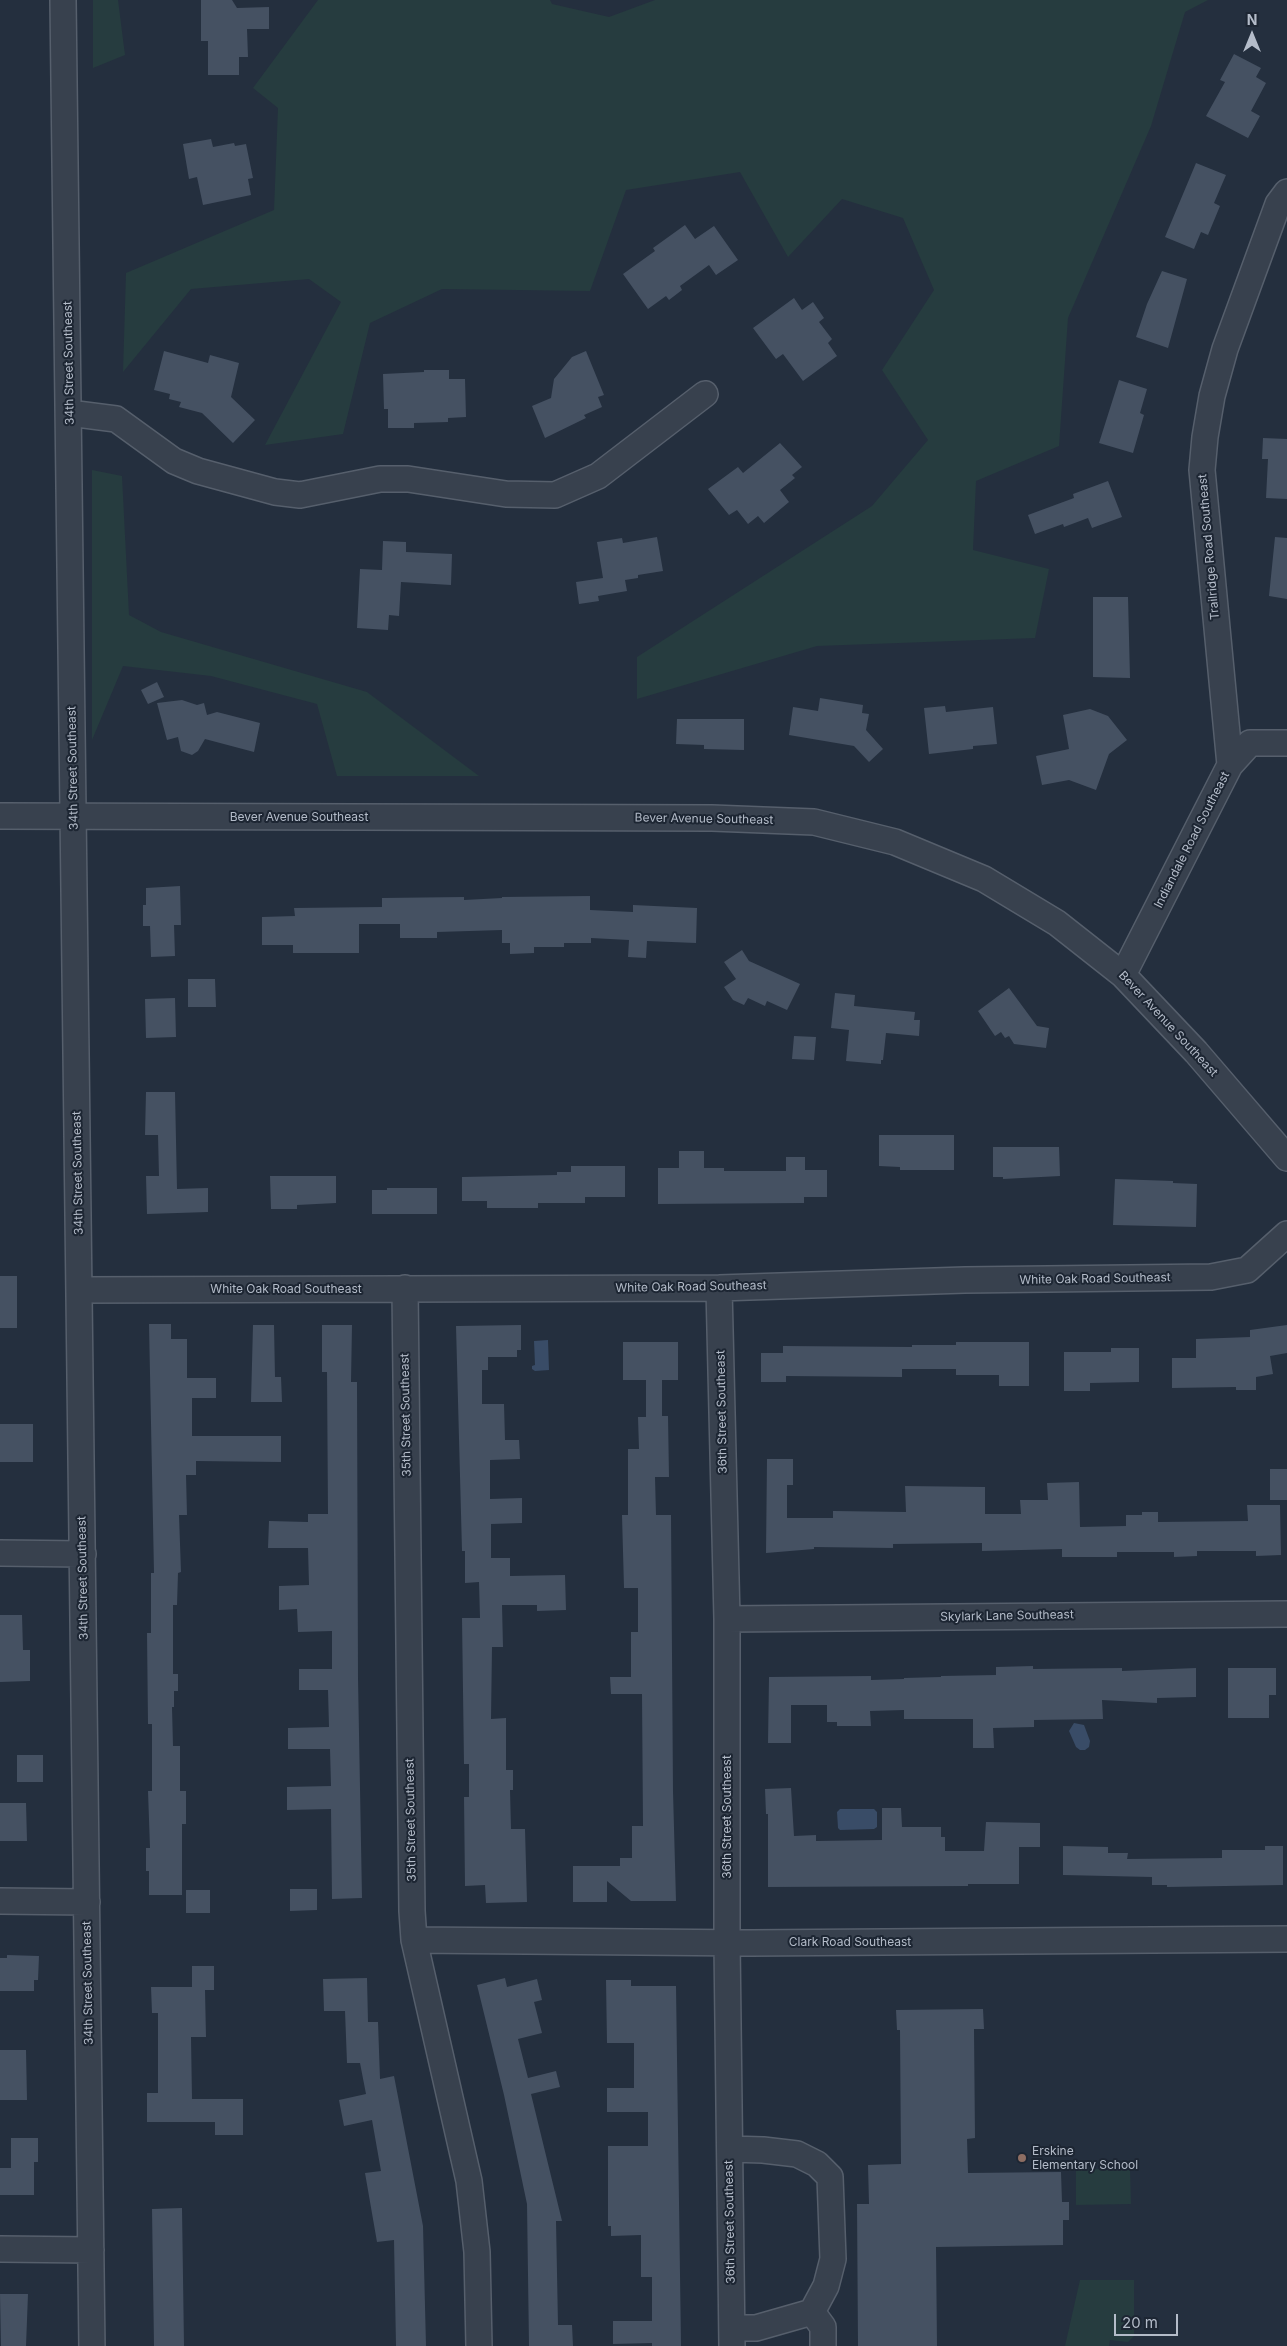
<!DOCTYPE html>
<html>
<head>
<meta charset="utf-8">
<style>
  body { margin:0 }
  #map { position:relative; width:1287px; height:2346px; overflow:hidden; background:#242f3e; font-family:Inter,sans-serif }
  canvas { display:block }
  .north { position:absolute; left:1227px; top:10px; width:50px; height:50px; -webkit-text-stroke:4px #1d2633; paint-order:stroke; rotate:0deg; font-size:14px; font-weight:700; line-height:20px; text-align:center; color:#b4bcc9 }
  .north::after { content:''; display:block; margin:auto; width:18px; height:22px; background:#b4bcc9; clip-path:polygon(50% 0,100% 100%,50% 72%,0 100%) }
  .scale { position:absolute; left:1114px; top:2314px; width:64px; height:22px; box-sizing:border-box; border:2px solid #b4bcc9; border-top:0; padding-left:6px; font-size:15px; line-height:18px; white-space:nowrap; color:#b4bcc9; -webkit-text-stroke:4px #1d2633; paint-order:stroke }
</style>
</head>
<body>
<div id="map">
<canvas width="1287" height="2346"></canvas>
<div class="north">N</div>
<div class="scale">20 m</div>
</div>
<script>
const c = document.querySelector('canvas').getContext('2d');
c.lineJoin = 'round';
function fill(path, color) { c.fillStyle = color; c.fill(path, 'evenodd'); }
const toPath = rows => new Path2D(rows.map(r => 'M' + r).join(''));
function strokePath(path, color, width, dash) { c.strokeStyle = color; c.lineWidth = width; c.lineCap = dash ? 'butt' : 'round'; c.setLineDash(dash || []); c.stroke(path); }
function drawText(font, color, halo, rows, align = 'center') {
  c.font = font + ' Inter,sans-serif'; c.lineWidth = 4; c.setLineDash([]); c.textBaseline = 'middle'; c.strokeStyle = halo; c.fillStyle = color; for (const [text, x, y, turn = 0] of rows) {
    c.save(); c.translate(x, y); c.rotate((+turn || 0) * Math.PI / 180); c.textAlign = isNaN(turn) ? turn : align; if (halo) c.strokeText(text, 0, 0); c.fillText(text, 0, 0); c.restore();
  }
}
const green = toPath([
  [93,0,118,0,125,55,93,68],
  [318,0,550,0,552,4,609,17,655,0,1208,0,1185,12,1151,126,1068,318,1059,446,976,481,973,550,1049,569,1035,638,817,646,637,699,637,657,872,506,928,440,882,370,934,290,903,218,842,199,788,257,740,172,626,190,590,291,442,289,370,323,343,434,265,445,341,302,309,279,191,289,123,372,126,273,274,210,278,108,253,88],
  [92,470,122,476,129,615,161,632,367,692,479,776,337,776,317,704,211,676,123,666,92,740],
  [1076,2169,1130,2169,1131,2204,1076,2205],
  [1080,2280,1134,2280,1134,2336,1128,2342,1110,2340,1109,2346,1065,2346]
]);
const water = toPath([
  [548,1340,549,1370,535,1371,532,1369,532,1366,535,1365,534,1341],
  [1074,1723,1084,1725,1090,1741,1089,1747,1085,1750,1080,1750,1076,1747,1069,1731],
  [840,1809,874,1809,877,1812,877,1827,874,1829,840,1830,838,1828,837,1812]
]);
const building = toPath([
  [201,0,232,0,237,8,269,7,269,29,247,29,248,57,239,57,239,75,208,75,208,41,201,41],
  [1234,54,1261,68,1256,77,1266,83,1251,111,1260,116,1248,138,1206,116,1225,82,1220,80],
  [211,139,213,147,234,143,235,146,246,144,253,178,248,179,251,195,203,205,197,177,189,179,183,144],
  [1196,163,1226,175,1214,203,1220,206,1208,235,1201,232,1194,249,1165,237],
  [685,225,695,239,714,226,738,260,716,275,709,265,680,286,682,290,669,300,666,296,648,309,623,274,655,251,653,248],
  [1162,271,1187,279,1168,348,1136,337,1147,304],
  [794,298,802,310,813,302,824,318,819,322,832,339,828,343,837,356,803,381,783,354,776,359,753,328],
  [164,351,208,363,210,355,239,363,231,397,255,420,233,443,202,413,179,407,181,402,169,399,170,394,154,390],
  [586,351,604,395,598,397,602,407,584,415,586,418,545,438,532,406,551,398,554,379,572,357],
  [424,370,449,370,449,379,465,379,466,417,448,418,448,422,414,423,414,428,388,428,388,409,384,409,383,374,424,372],
  [1119,380,1147,389,1140,413,1144,415,1133,453,1099,443],
  [1263,438,1287,439,1287,499,1266,498,1268,459,1262,459],
  [780,443,802,467,792,475,795,478,780,490,789,502,764,523,758,516,748,524,737,510,729,515,708,489,738,467,743,473],
  [1108,481,1122,517,1092,528,1088,518,1064,527,1063,524,1035,534,1028,515,1074,498,1073,494],
  [657,537,663,571,638,575,638,578,625,580,627,591,598,596,599,601,579,604,576,582,603,578,597,542,622,538,623,543],
  [1275,537,1287,538,1287,599,1269,596],
  [383,541,406,542,406,552,452,554,451,585,401,582,399,616,389,615,388,630,357,628,360,569,382,570],
  [1093,597,1128,597,1130,678,1093,677],
  [157,682,164,697,148,704,141,690],
  [820,698,863,705,862,713,869,714,866,730,883,749,869,762,854,746,789,735,793,707,818,711],
  [182,700,197,705,204,703,207,715,217,712,260,723,254,752,205,739,198,751,192,755,181,751,178,737,167,740,157,703],
  [945,706,946,712,993,707,997,744,973,746,973,749,929,754,924,708],
  [1090,709,1108,716,1127,740,1109,754,1096,790,1069,780,1042,785,1036,756,1069,749,1063,715],
  [677,719,744,719,744,750,704,749,704,745,676,744],
  [180,886,181,925,174,925,175,956,151,957,150,926,143,926,143,905,146,905,146,888],
  [590,896,590,910,633,912,633,905,697,908,696,943,647,941,646,958,628,957,629,940,591,938,591,943,564,943,564,947,534,947,534,953,510,954,510,943,502,943,502,930,437,932,437,938,400,938,400,924,359,924,359,953,293,953,293,945,262,945,262,917,295,916,294,908,382,907,382,898,464,897,464,900,502,898,502,897],
  [742,950,749,961,800,984,787,1010,767,1001,765,1006,748,998,744,1005,733,1000,724,987,736,979,724,962],
  [188,979,215,979,216,1007,188,1007],
  [1009,988,1037,1026,1049,1028,1046,1048,1014,1044,1009,1036,1005,1038,1001,1032,995,1036,978,1011],
  [835,993,855,995,854,1006,915,1012,914,1020,920,1020,919,1036,886,1033,883,1060,881,1060,881,1064,846,1061,849,1030,831,1028],
  [175,998,176,1037,146,1038,145,999],
  [794,1036,816,1037,814,1060,792,1059],
  [146,1092,175,1092,177,1189,208,1188,208,1212,147,1214,146,1176,159,1176,158,1135,145,1135],
  [879,1135,954,1135,954,1170,900,1170,900,1167,879,1166],
  [993,1147,1059,1147,1060,1176,1003,1179,1003,1177,993,1177],
  [679,1151,704,1151,704,1168,724,1168,724,1171,786,1171,786,1157,805,1157,805,1170,827,1170,827,1197,804,1197,804,1203,658,1204,658,1168,679,1168],
  [571,1166,625,1166,625,1197,585,1197,585,1203,538,1203,538,1208,487,1208,487,1201,462,1201,462,1177,557,1175,557,1172,571,1172],
  [270,1176,336,1176,336,1203,297,1205,297,1209,271,1209],
  [1115,1179,1173,1181,1173,1183,1197,1184,1196,1227,1113,1225],
  [387,1188,437,1188,437,1214,372,1214,372,1190,387,1190],
  [0,1276,17,1276,17,1328,0,1328],
  [149,1324,171,1324,171,1339,187,1339,187,1378,216,1378,216,1398,192,1398,192,1436,281,1436,281,1462,196,1461,196,1475,186,1475,187,1515,179,1515,181,1572,178,1573,177,1605,173,1605,173,1674,178,1674,178,1691,174,1691,174,1707,172,1707,173,1746,180,1746,180,1791,186,1791,186,1824,182,1824,182,1895,149,1895,149,1871,146,1871,146,1848,150,1848,148,1791,152,1791,152,1724,148,1724,147,1633,151,1633,151,1573,154,1573],
  [253,1325,274,1325,275,1377,281,1377,282,1402,251,1402],
  [322,1325,352,1325,351,1382,357,1382,358,1678,362,1898,332,1899,331,1809,287,1810,287,1787,331,1786,330,1749,288,1749,288,1728,329,1727,328,1690,299,1690,299,1669,332,1669,332,1631,298,1632,297,1609,279,1610,279,1586,309,1585,308,1548,268,1548,269,1521,308,1522,308,1514,328,1514,327,1372,322,1372],
  [521,1325,521,1350,517,1350,517,1357,488,1357,488,1370,482,1370,482,1404,504,1404,505,1440,519,1440,520,1459,490,1460,490,1499,522,1498,522,1523,491,1524,491,1558,510,1558,510,1576,565,1575,566,1610,537,1611,537,1605,502,1605,503,1647,492,1647,491,1719,506,1718,506,1770,513,1770,513,1790,510,1790,511,1829,525,1829,527,1902,486,1903,485,1885,465,1886,464,1797,469,1797,469,1764,464,1764,462,1618,480,1618,479,1582,465,1583,465,1551,462,1551,456,1326],
  [1287,1325,1287,1353,1270,1356,1273,1374,1256,1377,1256,1390,1236,1390,1236,1387,1172,1388,1172,1358,1196,1358,1196,1339,1250,1337,1250,1330],
  [623,1342,678,1342,678,1380,662,1380,662,1416,668,1416,669,1477,655,1477,656,1515,671,1515,673,1791,676,1901,631,1901,607,1881,607,1902,573,1902,573,1866,620,1866,620,1858,632,1858,632,1826,643,1826,642,1694,611,1694,610,1677,631,1677,631,1632,638,1632,638,1588,624,1588,622,1515,628,1515,628,1449,639,1449,638,1417,646,1417,646,1380,623,1380],
  [956,1342,1029,1342,1029,1386,999,1386,999,1375,956,1375,956,1369,902,1369,902,1377,786,1376,786,1382,761,1382,761,1353,783,1353,783,1346,912,1347,912,1345,956,1345],
  [1111,1348,1139,1348,1139,1382,1090,1383,1090,1391,1064,1391,1064,1352,1111,1352],
  [0,1424,33,1424,33,1462,0,1462],
  [767,1459,793,1459,793,1485,787,1485,787,1518,833,1518,833,1511,906,1512,905,1486,985,1487,985,1514,1021,1514,1020,1500,1048,1500,1047,1483,1079,1482,1080,1527,1126,1526,1126,1515,1142,1515,1142,1512,1158,1512,1158,1522,1248,1521,1247,1505,1280,1505,1281,1555,1256,1556,1256,1551,1197,1551,1197,1556,1174,1557,1174,1552,1117,1552,1117,1557,1062,1557,1062,1549,982,1551,982,1543,893,1544,893,1548,814,1547,814,1549,766,1553],
  [1270,1469,1287,1469,1287,1500,1270,1500],
  [0,1615,22,1615,23,1650,30,1650,30,1681,0,1682],
  [1033,1666,1033,1669,1122,1668,1122,1671,1196,1668,1196,1697,1157,1698,1157,1703,1102,1700,1103,1719,1034,1720,1034,1727,993,1728,994,1748,973,1748,973,1719,904,1719,904,1710,870,1711,871,1726,837,1726,837,1722,827,1722,827,1705,791,1705,791,1743,768,1743,769,1677,871,1676,871,1680,904,1679,904,1678,941,1677,941,1676,996,1675,996,1667],
  [1228,1668,1276,1668,1276,1695,1269,1695,1269,1718,1228,1718],
  [17,1755,43,1755,43,1782,17,1782],
  [791,1788,794,1836,816,1835,816,1841,882,1840,882,1808,901,1808,902,1827,941,1827,941,1837,945,1837,945,1851,984,1851,986,1822,1040,1823,1040,1847,1019,1847,1019,1884,968,1884,968,1886,768,1887,768,1814,766,1814,765,1789],
  [0,1803,26,1803,27,1841,0,1841],
  [1063,1846,1108,1847,1108,1853,1128,1853,1127,1859,1222,1858,1222,1850,1265,1850,1265,1846,1283,1846,1283,1885,1167,1887,1167,1885,1152,1885,1152,1877,1063,1875],
  [290,1889,317,1889,317,1910,290,1911],
  [186,1890,210,1890,210,1913,186,1913],
  [7,1955,39,1956,38,1980,34,1980,34,1991,0,1991,0,1958,7,1958],
  [192,1966,214,1966,214,1990,205,1990,206,2037,191,2037,192,2099,243,2099,243,2135,215,2135,215,2122,147,2122,147,2093,158,2093,158,2013,152,2013,151,1987,192,1987],
  [367,1978,368,2022,378,2022,380,2079,394,2076,423,2226,426,2346,396,2346,394,2240,377,2242,365,2173,381,2171,372,2120,344,2126,339,2100,366,2094,360,2063,347,2063,345,2011,324,2011,323,1979],
  [505,1978,507,1987,537,1979,542,2000,534,2002,542,2033,518,2039,528,2078,556,2071,560,2087,531,2094,562,2221,556,2221,558,2325,572,2325,573,2346,529,2346,527,2204,504,2095,477,1985],
  [606,1980,631,1980,631,1986,676,1986,681,2346,652,2346,652,2343,613,2344,613,2321,652,2321,652,2277,641,2277,641,2235,611,2236,611,2226,608,2226,608,2146,648,2146,648,2112,607,2112,607,2088,634,2088,634,2043,607,2043],
  [983,2009,984,2029,974,2029,975,2138,967,2139,968,2173,1061,2172,1062,2202,1069,2202,1069,2220,1063,2220,1063,2245,936,2247,937,2346,858,2346,857,2204,869,2204,868,2165,901,2164,900,2030,897,2030,896,2010],
  [0,2050,26,2050,27,2100,0,2100],
  [11,2138,38,2138,38,2162,34,2162,34,2195,0,2195,0,2168,11,2168],
  [182,2208,184,2346,154,2346,152,2209],
  [0,2294,28,2294,26,2346,1,2346]
]);
const minor = toPath([
  [63,0,92,2346],
  [69,413,116,419,174,461,198,471,275,492,300,495,380,479,408,479,506,494,555,495,598,476,705,394],
  [1230,765,1202,470,1205,437,1212,396,1225,349,1278,204,1287,192],
  [0,816,712,818,814,822,895,842,984,879,1057,923,1123,975,1196,1052,1287,1158],
  [1123,975,1230,765,1250,743,1287,743],
  [405,1288,412,1911,414,1940,469,2181,477,2252,479,2346],
  [719,1288,727,1619,727,1943,732,2346],
  [80,1290,719,1288,965,1280,1211,1277,1247,1270,1287,1234],
  [0,1553,83,1554],
  [727,1619,1287,1614],
  [0,1901,87,1902],
  [414,1940,751,1943,1287,1939],
  [730,2149,763,2150,797,2154,817,2164,830,2177,833,2259,826,2286,812,2312,756,2328,732,2328],
  [0,2249,91,2250],
  [812,2312,823,2327,823,2346]
]);
const markers = [
  [1022,2158,5,"#8d6e63"]
];
const streetNames = [
  ["34th Street Southeast",69,363,-91],
  ["Trailridge Road Southeast",1209,547,-95],
  ["34th Street Southeast",73,768,-91],
  ["Bever Avenue Southeast",299,817],
  ["Bever Avenue Southeast",704,819,1],
  ["Indiandale Road Southeast",1192,840,-63],
  ["Bever Avenue Southeast",1168,1024,47],
  ["34th Street Southeast",78,1173,-91],
  ["White Oak Road Southeast",1095,1279,-1],
  ["White Oak Road Southeast",691,1287,-1],
  ["White Oak Road Southeast",286,1289],
  ["36th Street Southeast",722,1412,-91],
  ["35th Street Southeast",406,1415,-91],
  ["34th Street Southeast",83,1578,-91],
  ["Skylark Lane Southeast",1007,1616,-1],
  ["36th Street Southeast",727,1817,-90],
  ["35th Street Southeast",411,1820,-91],
  ["Clark Road Southeast",850,1942],
  ["34th Street Southeast",88,1983,-91],
  ["36th Street Southeast",730,2222,-91]
];
const poiNames = [
  ["Erskine",1032,2151],
  ["Elementary School",1032,2165]
];
fill(green, '#263c3f');
fill(water, '#394c67');
fill(building, '#455162');
strokePath(minor, '#565f6c', 28);
strokePath(minor, '#38414e', 25);
for (const [x, y, r, color] of markers) { const dot = new Path2D(); dot.arc(x, y, r, 0, 2 * Math.PI); c.fillStyle = color; c.fill(dot); strokePath(dot, '#1d2633', 2); }
drawText('12px', '#b4bcc9', '#1d2633', streetNames);
drawText('12px', '#b4bcc9', '#1d2633', poiNames, 'left');
</script>
</body>
</html>
